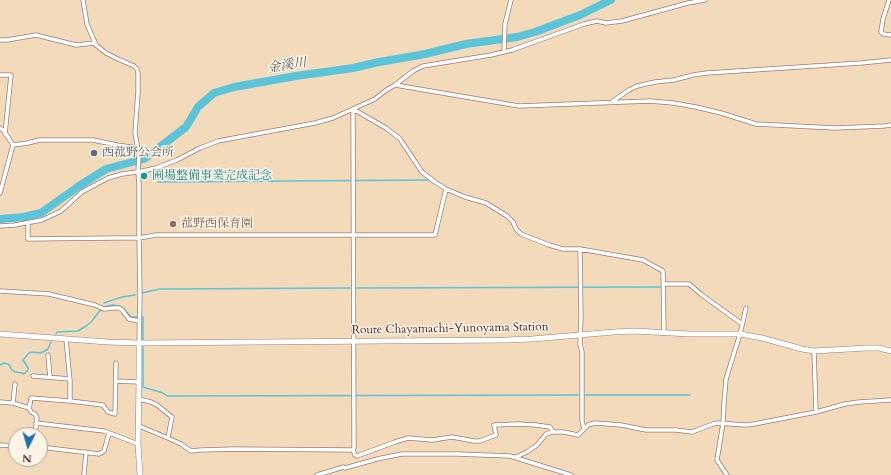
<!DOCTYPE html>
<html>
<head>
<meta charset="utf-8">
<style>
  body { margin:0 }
  #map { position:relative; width:891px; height:475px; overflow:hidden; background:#f3dabb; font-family:Cardo,serif }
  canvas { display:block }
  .north { position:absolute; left:8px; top:427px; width:40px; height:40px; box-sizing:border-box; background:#fcf5e5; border:1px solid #b59f9b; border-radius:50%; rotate:185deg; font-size:11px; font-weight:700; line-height:16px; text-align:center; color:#4a1f2b }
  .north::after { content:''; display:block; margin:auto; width:14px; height:18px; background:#1f6fb2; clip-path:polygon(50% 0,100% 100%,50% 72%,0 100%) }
</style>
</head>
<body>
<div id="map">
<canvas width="891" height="475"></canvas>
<div class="north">N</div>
</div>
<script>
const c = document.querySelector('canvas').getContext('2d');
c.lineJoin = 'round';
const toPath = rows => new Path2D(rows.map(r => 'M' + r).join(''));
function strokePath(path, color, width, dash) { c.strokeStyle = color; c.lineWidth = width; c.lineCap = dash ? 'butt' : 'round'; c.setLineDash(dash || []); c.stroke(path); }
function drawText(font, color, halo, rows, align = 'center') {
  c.font = font + ' Cardo,"Noto Serif JP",serif'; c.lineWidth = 3; c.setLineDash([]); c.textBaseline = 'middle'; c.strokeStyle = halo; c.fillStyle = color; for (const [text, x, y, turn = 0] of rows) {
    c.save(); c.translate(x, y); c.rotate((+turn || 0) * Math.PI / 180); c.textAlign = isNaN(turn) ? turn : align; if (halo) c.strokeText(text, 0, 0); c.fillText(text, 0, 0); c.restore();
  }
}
const stream = toPath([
  [158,182,428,180],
  [356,288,661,287],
  [142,293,160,289,350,288],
  [104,303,122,297,135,295],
  [56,334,57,332,78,331,86,326,91,322,103,307,112,305,119,306,123,308,131,317,143,317,143,387,163,393,167,396,578,395],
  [0,365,4,363,8,364,10,366,11,369,15,372,22,373,24,374,28,370,28,368,23,360,29,353,33,352,41,353,48,349,51,342],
  [584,395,690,395]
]);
const river = toPath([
  [0,219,24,217,41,213,79,186,106,169,144,159,186,127,198,107,214,93,234,87,296,76,353,68,379,62,425,54,466,44,517,37,535,32,580,15,611,0]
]);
const street = toPath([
  [83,0,87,24,96,45,106,53,118,59,134,66,137,69,138,73,138,92,135,133,139,155,138,172,139,184,139,238,140,296,139,343],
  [889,0,883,19,881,32,883,34,891,35],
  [0,40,7,40,36,35,76,45,95,43],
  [504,52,505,24,511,0],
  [0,75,11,75,5,134],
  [395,85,519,106,650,101,673,103,696,107,721,113,756,124,835,128,884,126,891,125],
  [613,101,629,90,637,86,655,82,674,80,693,75,707,73,861,63,891,60],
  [353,109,386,128,400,139,422,172,435,182,446,189,465,197,486,203,507,216,513,222,516,229,521,234,549,245,563,249,580,249,643,260,663,271,664,333],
  [353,109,354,448,353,450],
  [0,128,4,131,13,145,0,193],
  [13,145,28,143,39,140,93,140,117,145,138,148],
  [28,223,28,239,116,238,139,238,156,235,435,235,446,189],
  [0,226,15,225,42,220,61,211,82,192,108,178,122,174,138,172,156,168,177,160,200,148,218,141,315,123,333,118,375,99,385,91,395,85,413,71,423,66,491,55,512,50,584,24,597,21,606,23,622,21,688,3,705,0],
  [580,249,581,317,580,344,582,352,582,421,584,429],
  [663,284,689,284,702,295,742,324],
  [0,291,49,294,95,305,104,309,114,308,119,308,122,310,129,319,139,321],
  [66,339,70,381,70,401],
  [814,351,816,412],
  [48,355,50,377],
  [33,376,70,379],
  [116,381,139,382],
  [139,399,151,402,157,405,172,417,168,438],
  [0,402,13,403,29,408],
  [13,403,15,384],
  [36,423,104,431,120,437,138,444],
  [139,426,168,438,181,444,191,451,201,450,235,449,353,450,355,455,357,456,395,442,408,438,432,440,452,437,474,441,480,441,496,435,494,425,518,424,536,425,550,427,553,432],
  [35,435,37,418,35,414,31,412,29,408,30,404,31,398,70,401,103,405,108,412,115,414,116,363],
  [0,445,16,446],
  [40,447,99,454,104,451,109,433],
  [514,457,516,457,527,452,537,445,546,434,549,433,553,432,563,432,578,435,588,425,595,423,621,425,646,430,676,430,692,432,713,424,718,423,745,425,754,424,816,412,845,404,859,402,891,400],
  [84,474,86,452],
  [317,475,344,467,345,468,377,459,402,454,457,454,510,456,571,475],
  [727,475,717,460,723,423,724,403,726,379,740,334,746,308]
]);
const secondary = toPath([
  [0,334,108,342,139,343,506,340,532,339,614,332,634,331,690,334,740,334,762,338,802,349,814,351,867,348,879,348,891,351],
  [139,343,139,382,138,444,140,475]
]);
const markers = [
  [94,153,4,"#5c6f8a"],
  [144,176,4,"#0f9aa8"],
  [173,224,4,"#8d6e63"]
];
const serviceNames = [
  ["西菰野公会所",102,153]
];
const cultureNames = [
  ["圃場整備事業完成記念",152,176]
];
const educationNames = [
  ["菰野西保育園",181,224]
];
const streetNames = [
  ["Route Chayamachi-Yunoyama Station",450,329,-1]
];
const waterNames = [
  ["金溪川",287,66,-9]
];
strokePath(stream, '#5cc4d9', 1.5);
strokePath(river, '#5cc4d9', 8);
strokePath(street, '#9e7c73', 5);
strokePath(secondary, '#9e7c73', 6);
strokePath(street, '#fff', 3.5);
strokePath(secondary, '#fff', 5);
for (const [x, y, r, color] of markers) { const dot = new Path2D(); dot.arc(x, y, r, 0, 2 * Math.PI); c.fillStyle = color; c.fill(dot); strokePath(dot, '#fcf5e5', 1.5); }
drawText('12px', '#4e5e75', '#fcf5e5', serviceNames, 'left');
drawText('12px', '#0d838f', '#fcf5e5', cultureNames, 'left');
drawText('12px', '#785e54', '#fcf5e5', educationNames, 'left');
drawText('12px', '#4a1f2b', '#fcf5e5', streetNames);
drawText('italic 13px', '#505968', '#fcf5e5', waterNames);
</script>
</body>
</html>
